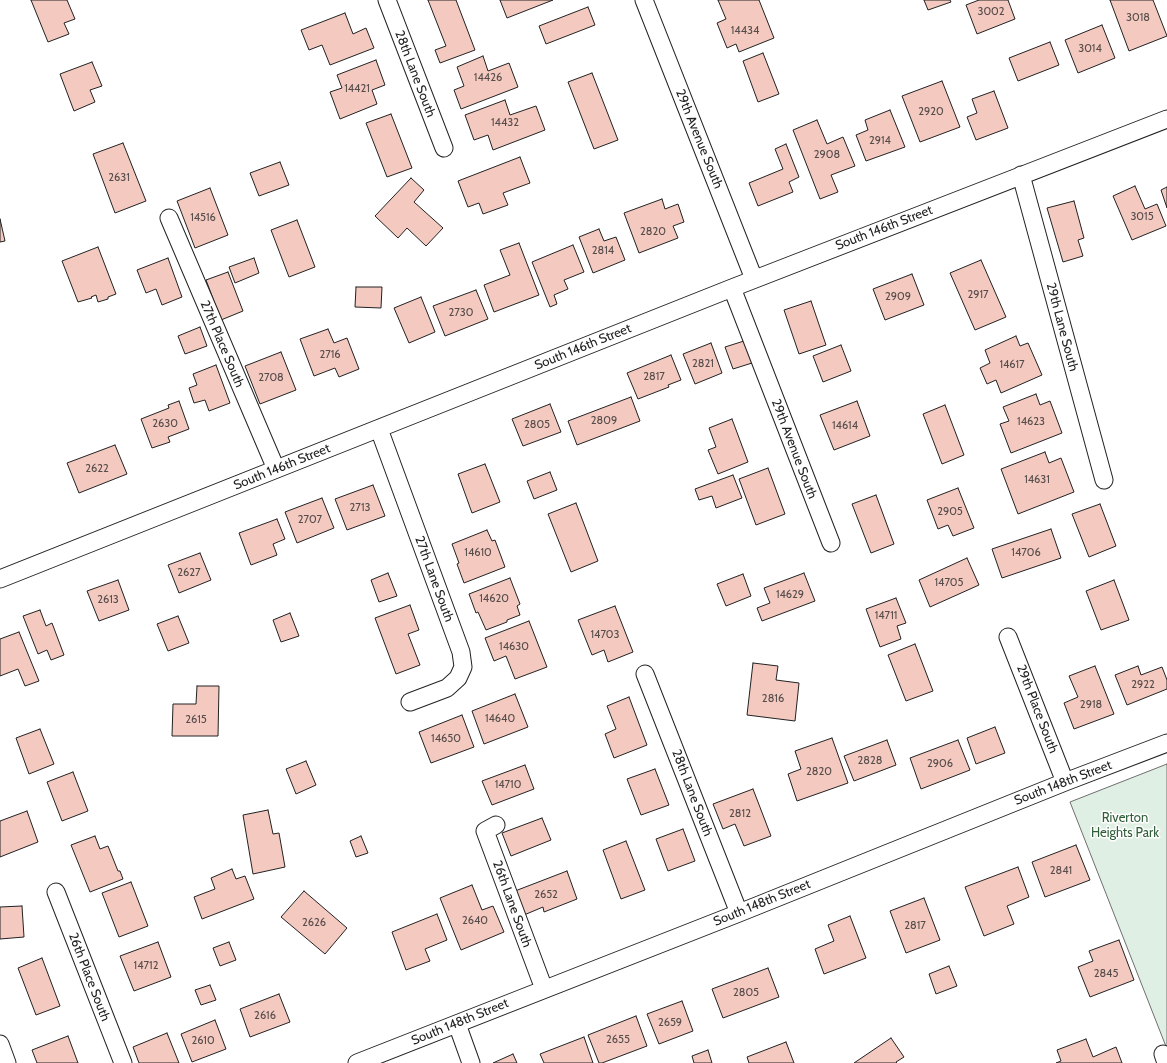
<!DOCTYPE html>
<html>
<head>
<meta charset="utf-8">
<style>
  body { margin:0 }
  canvas { display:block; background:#fff }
</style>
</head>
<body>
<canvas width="1167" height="1063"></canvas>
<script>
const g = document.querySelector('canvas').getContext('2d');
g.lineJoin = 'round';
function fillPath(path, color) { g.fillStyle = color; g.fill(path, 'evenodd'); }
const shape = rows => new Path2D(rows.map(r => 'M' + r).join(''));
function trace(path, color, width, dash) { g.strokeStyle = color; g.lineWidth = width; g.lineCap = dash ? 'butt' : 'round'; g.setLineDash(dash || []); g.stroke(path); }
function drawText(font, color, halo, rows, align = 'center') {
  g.font = font + ' Cabin,sans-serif'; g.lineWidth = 3; g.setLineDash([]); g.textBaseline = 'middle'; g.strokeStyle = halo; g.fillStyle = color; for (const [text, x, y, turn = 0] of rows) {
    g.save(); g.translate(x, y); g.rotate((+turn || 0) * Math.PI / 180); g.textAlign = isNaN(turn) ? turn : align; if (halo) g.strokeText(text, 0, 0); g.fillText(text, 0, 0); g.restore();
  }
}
const green = shape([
  [1167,764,1167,1049,1070,802,1167,764]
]);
const building = shape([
  [31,0,67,0,75,19,64,23,69,34,48,42,31,0],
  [428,0,456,0,475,50,440,63,435,50,446,46,428,0],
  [500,0,553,0,507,18,500,0],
  [718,0,759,0,774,38,739,52,736,44,727,48,717,23,726,19,718,0],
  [924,0,950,0,951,2,928,10,924,0],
  [979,0,1008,0,1015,19,977,34,966,5,979,0],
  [1110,0,1153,0,1167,36,1129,51,1110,0],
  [588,7,595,25,546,44,539,26,588,7],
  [345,13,353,34,366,28,374,48,330,65,322,45,309,50,301,30,345,13],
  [1102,25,1115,58,1078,73,1065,40,1102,25],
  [1050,42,1059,65,1018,81,1009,58,1050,42],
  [763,53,779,94,758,102,743,61,763,53],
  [483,56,488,71,509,63,518,87,461,109,454,90,464,86,457,67,483,56],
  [376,60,385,85,372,90,377,104,340,119,330,92,342,88,337,75,376,60],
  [92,62,102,86,90,90,95,102,74,111,60,74,92,62],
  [592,73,618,140,594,149,568,82,592,73],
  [942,81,960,127,920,142,902,96,942,81],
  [994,91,1008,128,976,140,967,117,977,113,972,99,994,91],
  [505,100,510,115,536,106,545,130,493,150,488,135,474,140,465,115,505,100],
  [890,110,905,147,866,161,856,135,868,130,865,120,890,110],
  [391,114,412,168,387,177,366,123,391,114],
  [817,120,827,144,843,137,855,166,831,175,838,192,820,199,793,130,817,120],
  [123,143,146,201,115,213,93,154,123,143],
  [786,144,799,177,789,182,793,192,758,206,749,183,783,169,775,149,786,144],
  [520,157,530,183,503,193,508,205,483,214,479,203,468,207,458,181,520,157],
  [280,162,289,185,259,196,250,173,280,162],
  [411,178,424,190,414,202,443,228,426,246,407,228,398,238,375,216,411,178],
  [1135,186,1145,209,1157,204,1166,226,1132,240,1113,196,1135,186],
  [1167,187,1167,208,1161,190,1167,187],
  [210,188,228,235,195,248,177,201,210,188],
  [662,199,665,209,678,204,684,222,673,226,678,238,639,253,624,213,662,199],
  [1074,201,1084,238,1078,240,1083,256,1063,262,1047,208,1074,201],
  [0,219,5,241,0,242,0,219],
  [297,220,315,267,289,277,271,230,297,220],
  [599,229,604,241,616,237,625,260,593,273,579,237,599,229],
  [519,243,539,295,494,312,484,285,510,275,500,250,519,243],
  [573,245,584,272,564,280,568,289,554,295,557,304,550,307,532,262,573,245],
  [98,247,116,294,108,297,108,299,98,302,96,295,91,297,92,298,78,302,62,261,98,247],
  [168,258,182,297,162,305,156,289,146,293,137,270,168,258],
  [254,258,259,273,235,283,229,267,254,258],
  [981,260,1006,317,975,330,950,273,981,260],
  [228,272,243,311,221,320,206,280,228,272],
  [912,274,924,305,885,320,873,289,912,274],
  [356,287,382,287,381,308,355,307,356,287],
  [476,290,488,319,445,336,433,306,476,290],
  [421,297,435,332,409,343,394,308,421,297],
  [811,301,826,345,799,354,784,310,811,301],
  [200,327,207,346,185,354,178,336,200,327],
  [328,329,334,343,347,338,359,369,339,377,335,368,314,376,300,339,328,329],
  [1016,336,1020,346,1028,343,1042,375,1001,393,996,380,987,384,980,368,990,363,985,350,1016,336],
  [744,341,752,363,733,369,725,347,744,341],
  [711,343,722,373,695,384,683,354,711,343],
  [841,345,851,371,823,382,813,356,841,345],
  [281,352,296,390,260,404,245,366,281,352],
  [671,355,681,380,668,385,669,387,638,399,627,373,671,355],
  [216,365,230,403,209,411,205,400,194,403,189,388,197,385,193,374,216,365],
  [1036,394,1040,405,1050,401,1062,433,1011,453,1000,424,1009,421,1003,407,1036,394],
  [631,397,640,421,577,445,568,421,631,397],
  [179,401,189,429,168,437,170,442,152,448,141,419,169,408,168,405,179,401],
  [857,401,870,436,834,450,820,415,857,401],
  [550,404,561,432,523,446,512,419,550,404],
  [945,405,964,455,942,464,923,414,945,405],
  [732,419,748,462,718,474,708,450,716,447,709,428,732,419],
  [115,445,127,474,79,493,67,463,115,445],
  [1045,452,1049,463,1061,458,1074,492,1018,514,1001,469,1045,452],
  [485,464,500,502,472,513,458,474,485,464],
  [768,468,785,514,756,525,739,479,768,468],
  [550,472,557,490,534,499,527,481,550,472],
  [733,475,742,498,716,508,712,496,699,500,695,489,733,475],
  [373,485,385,516,347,530,335,499,373,485],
  [958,488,974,528,953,536,948,525,938,529,927,500,958,488],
  [876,495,894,544,871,553,852,504,876,495],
  [322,498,334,528,297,543,285,512,322,498],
  [576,503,598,561,571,572,548,514,576,503],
  [1100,504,1116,546,1089,557,1072,514,1100,504],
  [277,519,285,539,273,544,277,555,251,565,239,533,277,519],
  [1051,529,1061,558,1002,578,992,549,1051,529],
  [487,530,492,541,495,540,505,567,464,583,457,564,459,563,452,544,487,530],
  [200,553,211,580,179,593,168,565,200,553],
  [967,558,979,585,930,607,919,580,967,558],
  [388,573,397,596,379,602,371,580,388,573],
  [804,573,815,601,762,621,757,608,770,603,764,588,804,573],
  [743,574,751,596,726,606,717,584,743,574],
  [510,578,520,604,517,606,520,615,507,620,507,622,486,630,478,612,476,613,469,594,510,578],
  [118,580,129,610,99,621,87,591,118,580],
  [1114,580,1129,620,1101,630,1086,591,1114,580],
  [896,598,906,623,897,626,901,639,880,647,866,609,896,598],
  [410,605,419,630,408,634,420,665,396,674,375,618,410,605],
  [615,606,633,652,608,662,604,650,592,655,578,620,615,606],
  [40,610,46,626,52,623,64,655,51,660,47,650,38,654,23,616,40,610],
  [290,613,299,636,281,642,273,620,290,613],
  [178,616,189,643,168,651,157,624,178,616],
  [529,621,547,667,515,679,506,656,494,661,485,638,529,621],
  [19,632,39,681,25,686,18,669,0,676,0,639,19,632],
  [915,644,933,691,906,701,888,655,915,644],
  [753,663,778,666,776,680,799,683,795,721,747,715,753,663],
  [1095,666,1114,714,1074,729,1064,703,1078,697,1069,676,1095,666],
  [1138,666,1141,675,1162,667,1167,680,1167,689,1127,705,1115,675,1138,666],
  [197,686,219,686,218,736,172,736,173,704,196,704,197,686],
  [515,694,528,727,484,744,472,711,515,694],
  [629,697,647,745,614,758,605,734,616,729,607,706,629,697],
  [462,715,474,747,431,763,419,732,462,715],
  [995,727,1005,753,976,764,967,738,995,727],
  [40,729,54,764,29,774,16,738,40,729],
  [832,738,848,783,797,801,788,774,801,769,795,751,832,738],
  [887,740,896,765,854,781,844,756,887,740],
  [958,740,970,770,921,789,910,758,958,740],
  [306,761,316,785,296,794,286,769,306,761],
  [525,765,534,789,492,805,482,781,525,765],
  [655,769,669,805,641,815,627,779,655,769],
  [73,772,88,811,62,821,47,782,73,772],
  [753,789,771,836,744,846,735,824,723,829,713,804,753,789],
  [268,810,273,834,279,833,285,867,253,874,243,815,268,810],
  [27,811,38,842,0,857,0,821,27,811],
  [542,818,551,840,511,856,502,833,542,818],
  [683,829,695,861,668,871,656,839,683,829],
  [95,836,100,849,108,846,118,871,120,871,123,879,90,892,71,845,95,836],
  [361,836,368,853,356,857,350,841,361,836],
  [626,841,645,890,621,899,603,850,626,841],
  [1076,845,1090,880,1045,897,1032,862,1076,845],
  [1018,867,1029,897,1007,906,1014,924,984,936,965,887,1018,867],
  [232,869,236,879,245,876,254,899,202,919,194,897,215,889,211,878,232,869],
  [567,871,577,899,544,912,543,907,524,915,515,891,567,871],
  [131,882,148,926,119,937,102,893,131,882],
  [472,885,482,910,493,906,504,932,461,950,440,898,472,885],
  [304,891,347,928,325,954,281,917,304,891],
  [924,898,940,940,906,953,890,911,924,898],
  [22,906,24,937,0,939,0,907,22,906],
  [437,914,447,940,425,949,430,961,406,970,392,932,437,914],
  [850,916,866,958,824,974,815,949,834,941,828,925,850,916],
  [1119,940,1134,980,1090,997,1078,967,1093,961,1089,951,1119,940],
  [158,942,171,977,134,991,120,956,158,942],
  [229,942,236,960,220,966,213,948,229,942],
  [42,958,60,1006,36,1015,18,968,42,958],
  [949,966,957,986,936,994,929,974,949,966],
  [768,968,779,997,723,1018,712,989,768,968],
  [210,985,216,1000,201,1005,195,990,210,985],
  [279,994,290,1022,250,1037,240,1009,279,994],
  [682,1001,693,1031,659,1044,647,1014,682,1001],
  [636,1016,647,1046,602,1063,599,1063,588,1035,636,1016],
  [215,1020,226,1049,192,1062,181,1034,215,1020],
  [167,1033,179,1063,139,1063,133,1047,167,1033],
  [68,1036,78,1063,37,1063,32,1050,68,1036],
  [584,1037,593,1063,544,1063,540,1054,584,1037],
  [891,1038,904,1057,896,1062,897,1063,854,1063,891,1038],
  [1086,1039,1093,1057,1116,1047,1122,1063,1056,1063,1061,1061,1057,1050,1086,1039],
  [786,1042,794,1063,749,1063,747,1057,786,1042],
  [708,1050,712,1063,694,1063,692,1056,708,1050],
  [513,1054,517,1063,493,1063,513,1054]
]);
const street = shape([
  [387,0,444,148],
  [644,0,754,279],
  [1021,175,1104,480],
  [169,218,276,469],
  [732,288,831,543],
  [379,429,461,652,463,667,458,678,447,688,410,702],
  [0,579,732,288,1167,119],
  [1008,637,1065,782],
  [645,674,739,913],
  [496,825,485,831,544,989],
  [56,892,123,1063],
  [457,1024,471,1063],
  [0,1044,7,1063],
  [1163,1054,1166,1063],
  [357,1063,739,913,1065,782,1167,743]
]);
const numberNames = [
  ["3002",991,12],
  ["3018",1138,18],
  ["14434",745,31],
  ["3014",1090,49],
  ["14426",488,78],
  ["14421",357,89],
  ["2920",931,112],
  ["14432",505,123],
  ["2914",880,141],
  ["2908",827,155],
  ["2631",119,178],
  ["3015",1142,217],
  ["14516",203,218],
  ["2820",653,232],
  ["2814",603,251],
  ["2917",978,295],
  ["2909",898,297],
  ["2730",461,313],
  ["2716",330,355],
  ["2821",703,364],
  ["14617",1012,365],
  ["2817",654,377],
  ["2708",271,378],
  ["2809",604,421],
  ["14623",1031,422],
  ["2630",165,424],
  ["2805",537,425],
  ["14614",845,426],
  ["2622",97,469],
  ["14631",1037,480],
  ["2713",360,508],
  ["2905",950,512],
  ["2707",310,520],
  ["14610",478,553],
  ["14706",1026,553],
  ["2627",189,573],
  ["14705",949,583],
  ["14629",790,595],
  ["14620",494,599],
  ["2613",108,600],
  ["14711",886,616],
  ["14703",605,635],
  ["14630",514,647],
  ["2922",1143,685],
  ["2816",773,699],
  ["2918",1091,705],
  ["14640",500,719],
  ["2615",196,720],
  ["14650",446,739],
  ["2828",870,761],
  ["2906",940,764],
  ["2820",819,772],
  ["14710",508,785],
  ["2812",740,814],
  ["2841",1061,871],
  ["2652",546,895],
  ["2640",475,921],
  ["2626",314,923],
  ["2817",915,926],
  ["14712",146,966],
  ["2845",1106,974],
  ["2805",746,993],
  ["2616",265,1016],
  ["2659",670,1023],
  ["2655",618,1040],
  ["2610",203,1041]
];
const streetNames = [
  ["28th Lane South",415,74,69],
  ["29th Avenue South",699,139,68],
  ["South 146th Street",884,228,-21],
  ["29th Lane South",1062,327,75],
  ["27th Place South",222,344,67],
  ["South 146th Street",583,347,-22],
  ["29th Avenue South",794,449,69],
  ["South 146th Street",282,467,-22],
  ["27th Lane South",434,579,70],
  ["29th Place South",1037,709,69],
  ["South 148th Street",1063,783,-21],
  ["28th Lane South",692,793,69],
  ["South 148th Street",762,903,-22],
  ["26th Lane South",512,904,70],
  ["26th Place South",89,977,69],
  ["South 148th Street",460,1022,-22]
];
const parkNames = [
  ["Riverton",1125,818],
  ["Heights Park",1125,833]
];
fillPath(green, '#e0efe3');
trace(green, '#6f6f6f', 1);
fillPath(building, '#f3c9c0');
trace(building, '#222', 1);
trace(street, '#222', 19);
trace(street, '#fff', 17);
drawText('11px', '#564c4a', null, numberNames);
drawText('13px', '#222', '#fff', streetNames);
drawText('13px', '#2f5e38', '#fff', parkNames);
</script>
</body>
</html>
